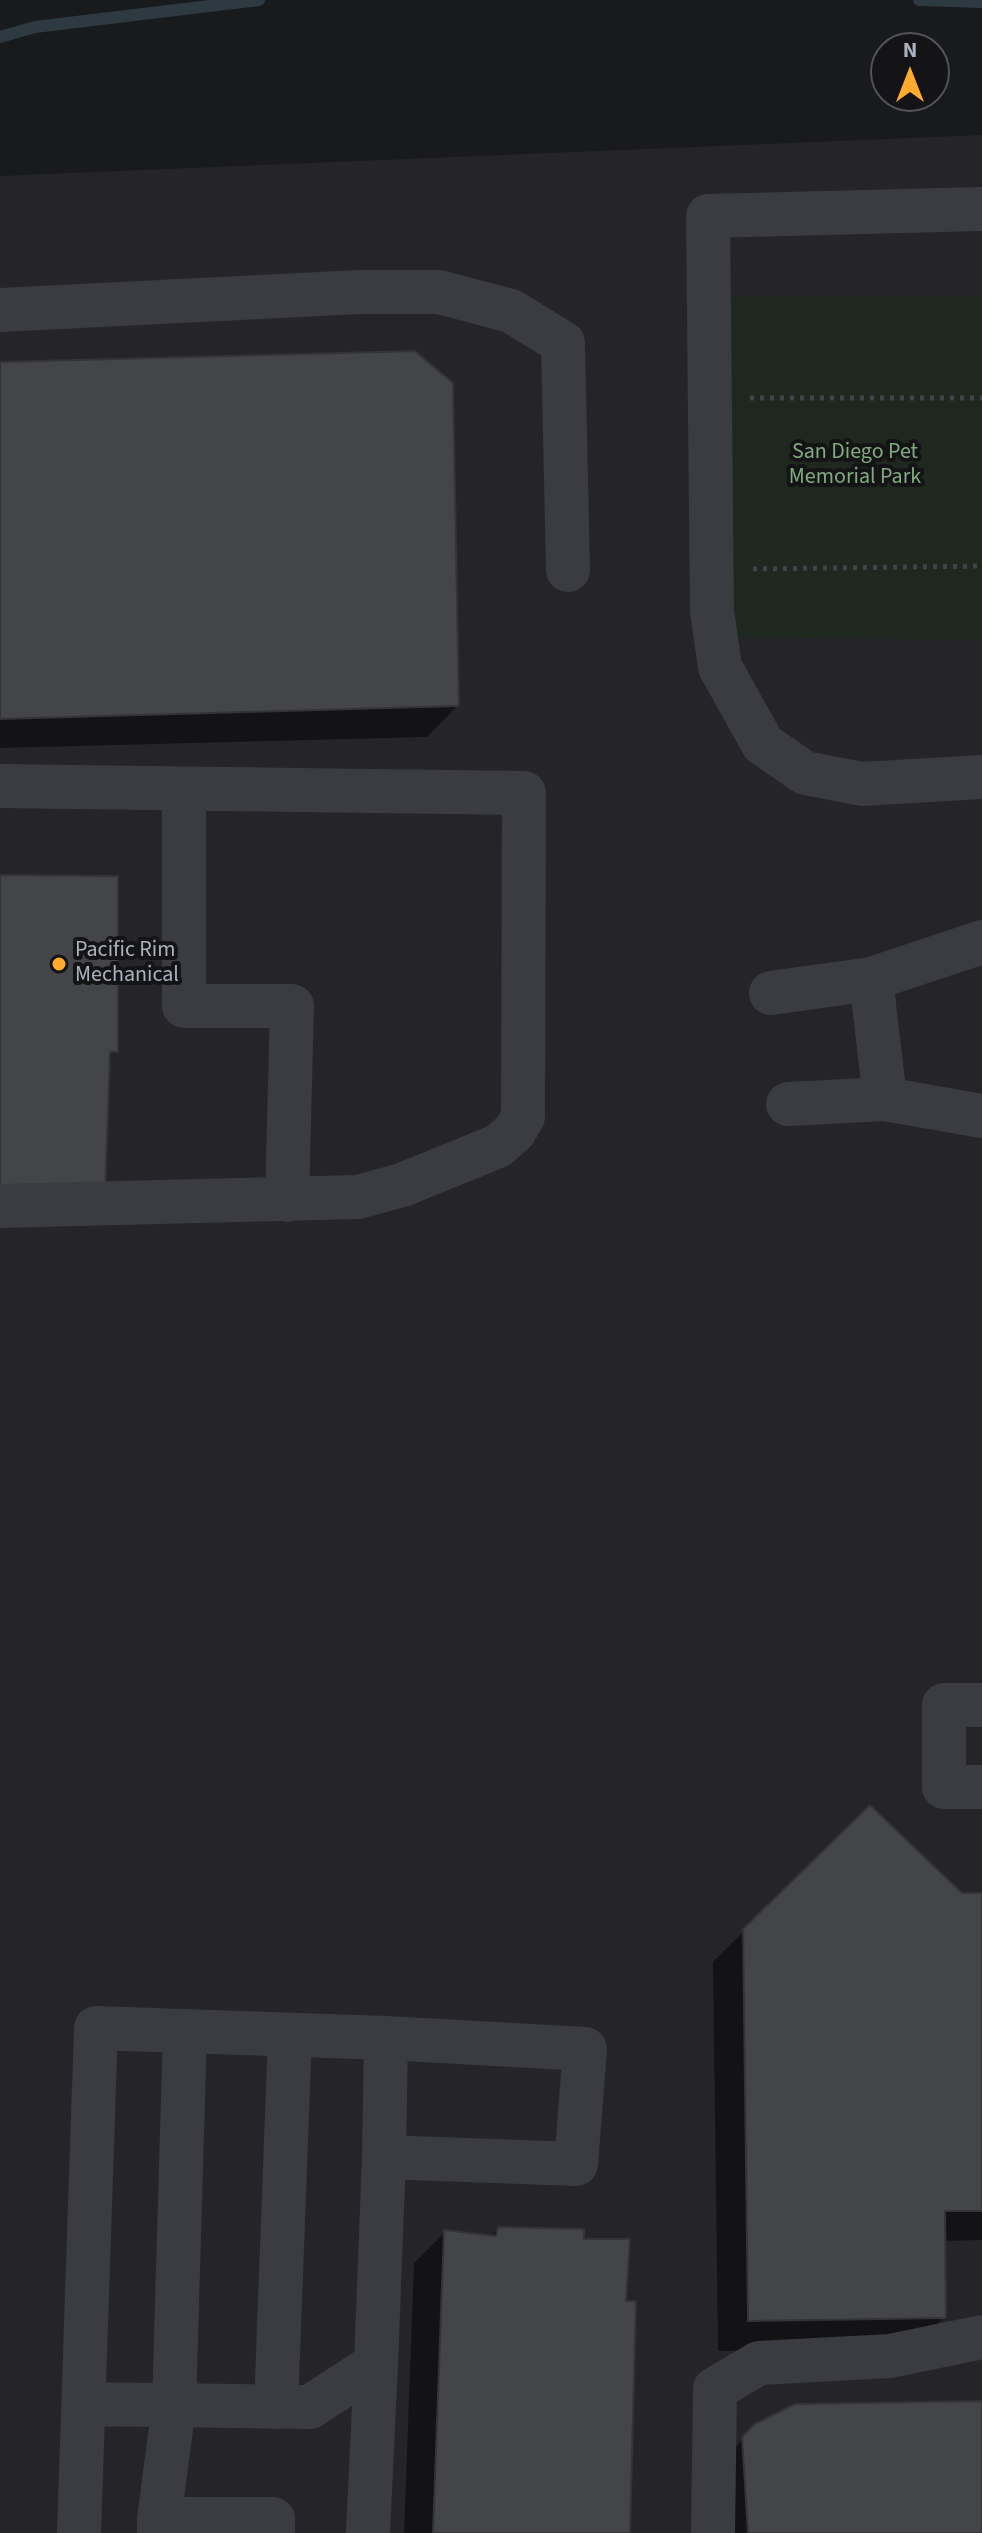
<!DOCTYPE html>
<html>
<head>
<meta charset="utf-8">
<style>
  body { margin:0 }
  #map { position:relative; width:982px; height:2533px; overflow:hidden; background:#191a1c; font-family:"Source Sans 3",sans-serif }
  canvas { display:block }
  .north { position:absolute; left:870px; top:32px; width:80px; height:80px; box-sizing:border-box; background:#141417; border:2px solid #505359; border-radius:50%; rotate:0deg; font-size:22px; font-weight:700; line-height:32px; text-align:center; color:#abb1bd }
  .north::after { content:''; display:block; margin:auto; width:28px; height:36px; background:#ffab2e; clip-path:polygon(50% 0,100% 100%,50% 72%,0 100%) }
</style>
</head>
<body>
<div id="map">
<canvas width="982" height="2533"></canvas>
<div class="north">N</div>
</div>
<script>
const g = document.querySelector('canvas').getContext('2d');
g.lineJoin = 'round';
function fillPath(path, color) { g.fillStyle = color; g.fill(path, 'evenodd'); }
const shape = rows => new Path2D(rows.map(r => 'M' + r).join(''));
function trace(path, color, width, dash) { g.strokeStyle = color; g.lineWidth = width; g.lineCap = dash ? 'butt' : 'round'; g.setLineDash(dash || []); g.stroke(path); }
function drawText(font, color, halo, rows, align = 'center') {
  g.font = font + ' "Source Sans 3",sans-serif'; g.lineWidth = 8; g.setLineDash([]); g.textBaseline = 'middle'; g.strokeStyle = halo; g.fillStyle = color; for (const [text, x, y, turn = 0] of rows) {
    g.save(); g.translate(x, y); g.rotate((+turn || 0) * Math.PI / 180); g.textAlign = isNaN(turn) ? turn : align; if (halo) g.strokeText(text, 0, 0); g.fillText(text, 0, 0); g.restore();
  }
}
const built = shape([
  [982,135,982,2533,0,2533,0,176]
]);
const green = shape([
  [725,295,982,295,982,640,728,637]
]);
const shadow = shape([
  [0,364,457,706,427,737,0,748],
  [961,1895,982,1895,982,2240,943,2241,944,2317,913,2348,718,2351,713,1962,745,1930],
  [498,2229,582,2241,624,2303,628,2533,404,2533,414,2263,445,2232,490,2237],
  [982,2403,982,2533,716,2533,712,2470,756,2426]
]);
const stream = shape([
  [919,0,982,2],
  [0,37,35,27,259,0]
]);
const building = shape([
  [415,351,453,383,459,706,0,719,0,362,415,351],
  [0,875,118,876,118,1052,110,1052,105,1197,0,1196,0,875],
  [870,1805,962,1893,982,1893,982,2211,945,2211,946,2318,748,2321,743,1929,870,1805],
  [498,2227,584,2229,584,2239,630,2239,626,2301,636,2301,630,2533,433,2533,444,2230,496,2236,498,2227],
  [982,2401,982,2533,748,2533,742,2437,755,2424,795,2404,982,2401]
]);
const path = shape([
  [750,398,982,398],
  [753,569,982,566]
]);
const minor = shape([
  [982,209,708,216,712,611,720,667,763,744,805,773,862,784,982,777],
  [0,310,360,292,439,292,511,311,563,343,568,570],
  [0,786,524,793,523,1117,514,1132,498,1146,402,1185,358,1197,0,1206],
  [184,789,184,1006,292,1006,287,1200],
  [771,993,871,979,982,942],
  [885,1099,982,1116],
  [788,1104,885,1099,871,979],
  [982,1705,944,1705,944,1787,982,1787],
  [384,2157,386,2038],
  [276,2407,290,2035],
  [159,2519,174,2406,185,2031],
  [79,2533,96,2028,386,2038,585,2049,576,2164,384,2157,376,2364,310,2407,85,2404],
  [159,2533,159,2519,273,2519,273,2533],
  [368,2533,376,2364],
  [713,2533,715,2389,759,2363,890,2356,982,2337]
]);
const markers = [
  [59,964,8,"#ffab2e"]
];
const parkNames = [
  ["San Diego Pet",855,453],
  ["Memorial Park",855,478]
];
const poiNames = [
  ["Pacific Rim",75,951],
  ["Mechanical",75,976]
];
fillPath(built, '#252529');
fillPath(green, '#1f281f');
fillPath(shadow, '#0007');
trace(stream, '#2e3a42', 12);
fillPath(building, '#434549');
trace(building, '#333338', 2);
trace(path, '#404349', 5, [4, 6]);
trace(minor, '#3a3c42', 44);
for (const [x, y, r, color] of markers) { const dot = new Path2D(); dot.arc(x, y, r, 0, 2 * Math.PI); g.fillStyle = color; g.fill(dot); trace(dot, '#141417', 3); }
drawText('22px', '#80a980', '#141417', parkNames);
drawText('22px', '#abb1bd', '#141417', poiNames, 'left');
</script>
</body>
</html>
